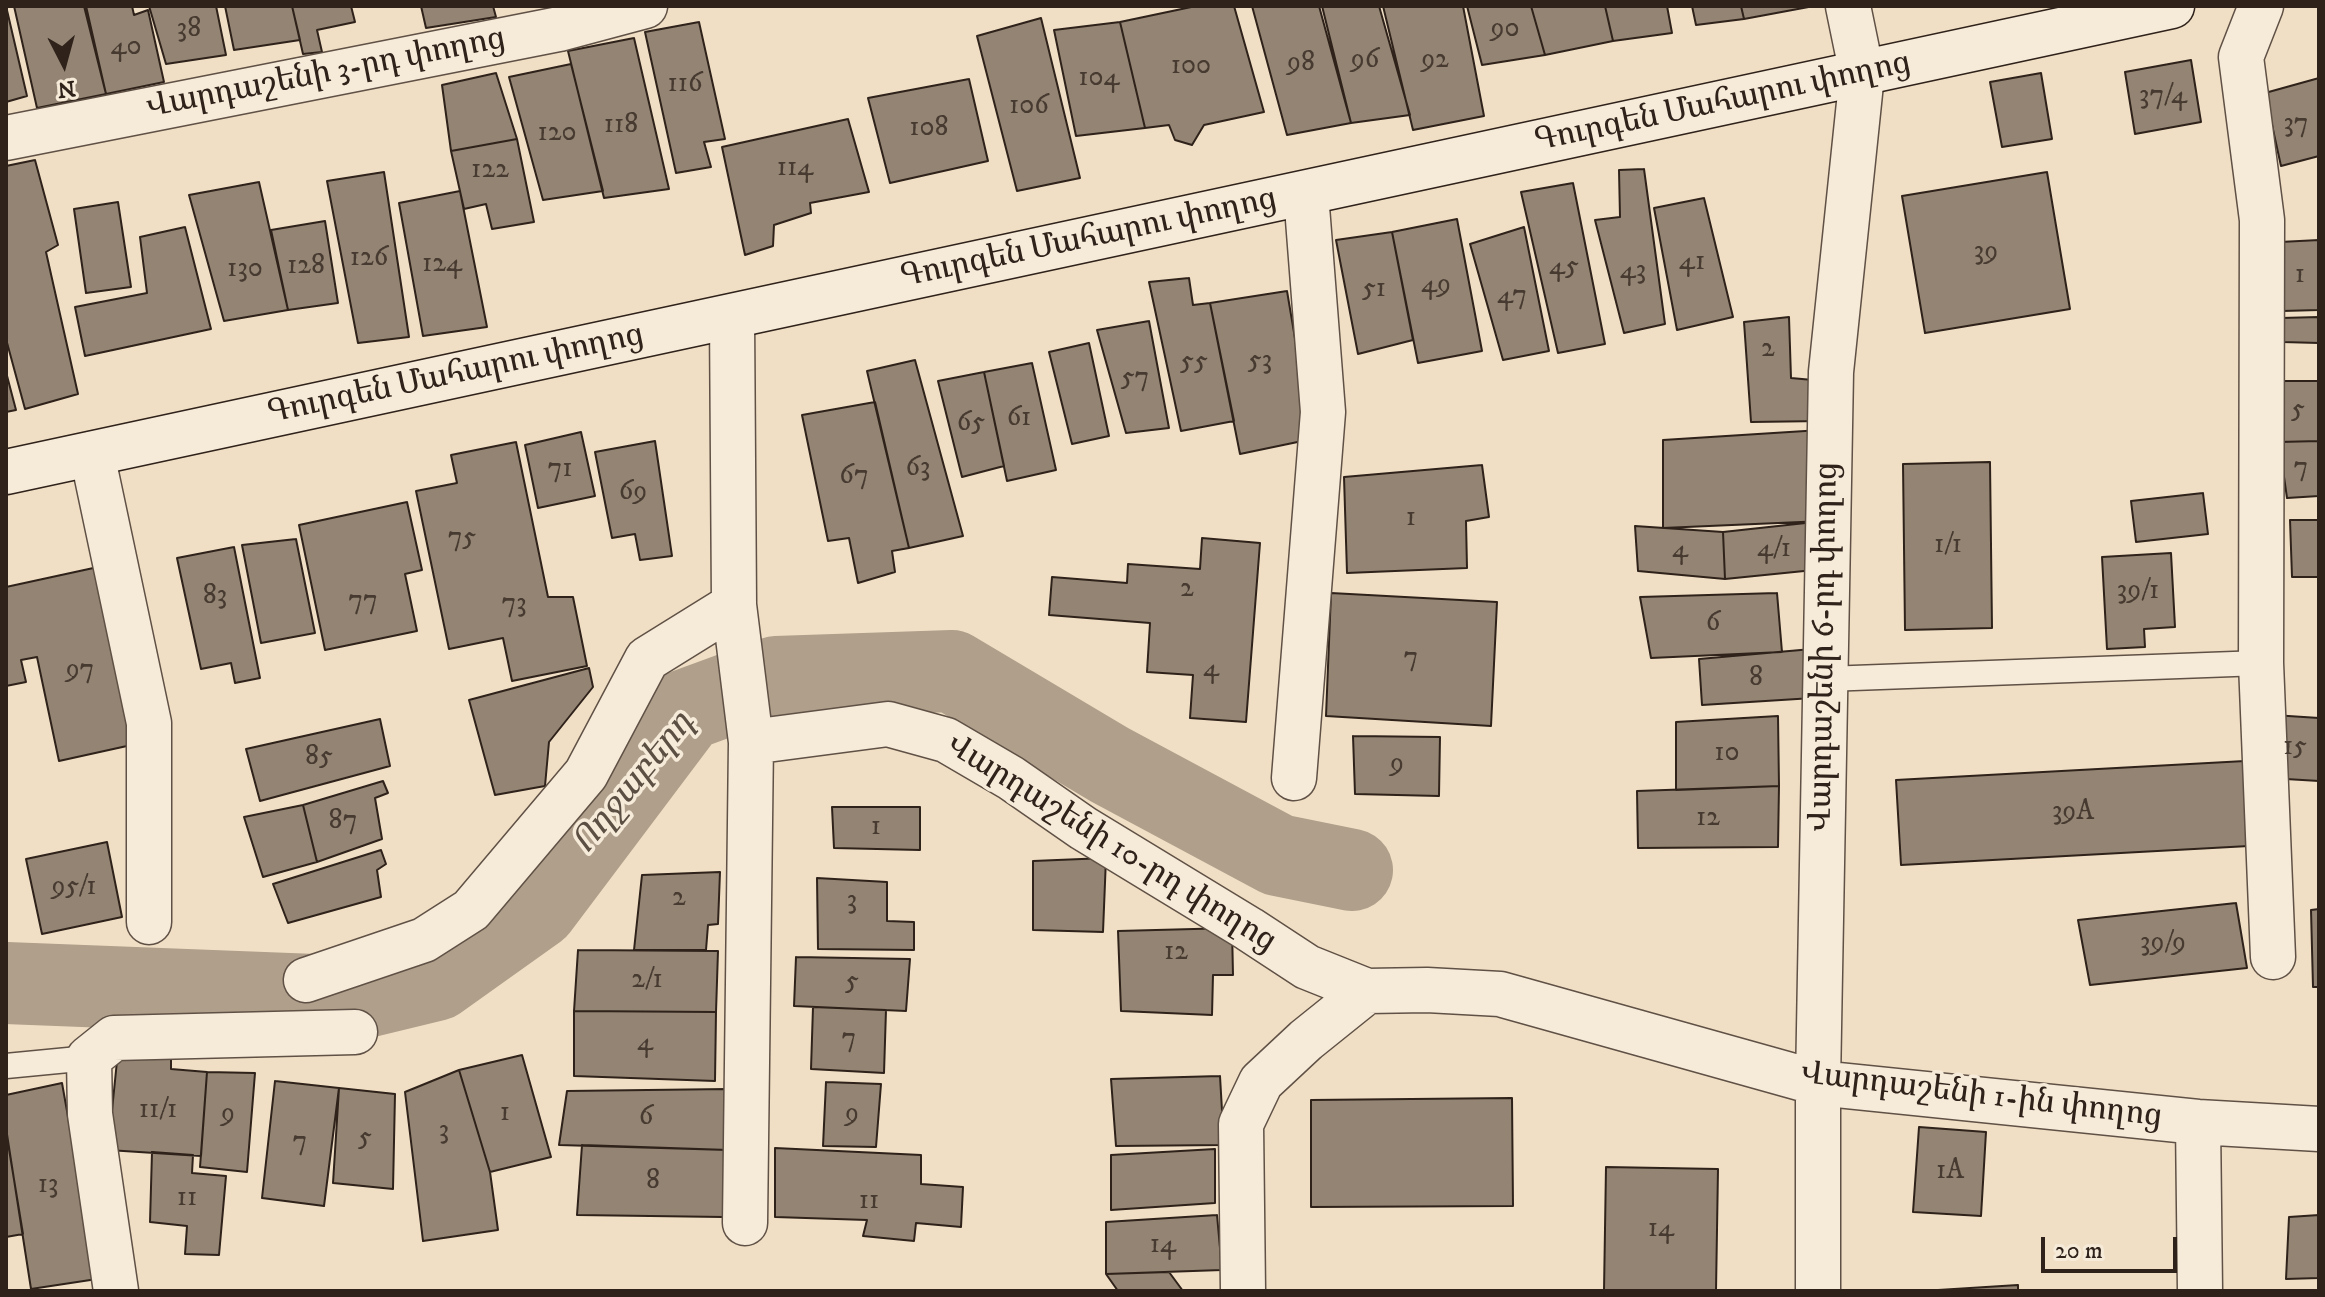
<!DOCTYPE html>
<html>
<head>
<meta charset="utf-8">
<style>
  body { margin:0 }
  #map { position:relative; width:2325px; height:1297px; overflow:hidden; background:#f1dfc5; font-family:"IM FELL DW Pica",serif }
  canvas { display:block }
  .frame { position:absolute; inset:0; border:8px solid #2e221a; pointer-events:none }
  .north { position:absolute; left:24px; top:24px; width:80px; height:80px; -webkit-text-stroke:6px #f6ead9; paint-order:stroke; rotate:174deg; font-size:22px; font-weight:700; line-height:32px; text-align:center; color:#2e221a }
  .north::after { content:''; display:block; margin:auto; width:28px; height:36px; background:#2e221a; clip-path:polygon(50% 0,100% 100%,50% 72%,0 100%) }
  .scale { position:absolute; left:2041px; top:1237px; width:136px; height:36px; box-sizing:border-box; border:4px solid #2e221a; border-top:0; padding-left:10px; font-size:24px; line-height:28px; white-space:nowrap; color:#2e221a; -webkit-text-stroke:6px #f6ead9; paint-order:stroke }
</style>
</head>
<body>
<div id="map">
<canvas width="2325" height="1297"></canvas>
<div class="frame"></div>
<div class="north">N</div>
<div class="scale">20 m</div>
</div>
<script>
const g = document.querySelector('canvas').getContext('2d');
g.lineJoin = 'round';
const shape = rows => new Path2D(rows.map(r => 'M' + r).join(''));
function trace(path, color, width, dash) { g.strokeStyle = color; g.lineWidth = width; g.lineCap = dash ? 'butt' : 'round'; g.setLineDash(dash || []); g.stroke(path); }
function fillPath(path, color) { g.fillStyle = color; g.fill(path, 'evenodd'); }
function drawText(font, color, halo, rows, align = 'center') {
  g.font = font + ' "IM FELL DW Pica","Noto Serif Armenian",serif'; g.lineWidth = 7; g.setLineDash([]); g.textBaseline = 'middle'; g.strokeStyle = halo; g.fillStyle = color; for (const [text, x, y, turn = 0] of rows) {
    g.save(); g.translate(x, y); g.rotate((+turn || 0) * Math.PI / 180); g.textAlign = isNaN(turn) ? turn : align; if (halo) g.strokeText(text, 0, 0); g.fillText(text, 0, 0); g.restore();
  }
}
const river = shape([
  [6,983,366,997,436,980,537,908,686,710,776,677,952,671,1110,765,1278,855,1352,870]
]);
const building = shape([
  [6,6,27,96,6,102,6,6],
  [14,6,84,6,106,94,37,108,14,6],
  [86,6,132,6,134,15,148,10,164,82,106,94,86,6],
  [149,6,216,6,226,55,166,64,149,6],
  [225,6,292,6,300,40,234,50,225,6],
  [292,6,351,6,355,22,317,30,322,52,303,54,292,6],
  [421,6,493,6,496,17,426,28,421,6],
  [1196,6,1234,6,1264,112,1204,125,1192,145,1175,140,1169,125,1145,128,1120,22,1196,6],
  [1252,6,1319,6,1351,123,1287,135,1252,6],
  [1322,6,1379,6,1410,115,1351,123,1322,6],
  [1383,6,1463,6,1484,116,1413,130,1383,6],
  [1467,6,1531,6,1545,55,1482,65,1467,6],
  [1531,6,1605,6,1613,41,1545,55,1531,6],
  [1605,6,1667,6,1672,33,1613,41,1605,6],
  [1692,6,1741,6,1744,19,1696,25,1692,6],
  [1741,6,1814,6,1744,19,1741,6],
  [1041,18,1080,178,1017,191,977,36,1041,18],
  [699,22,725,139,704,142,711,167,676,173,645,32,699,22],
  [1120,22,1145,128,1076,136,1054,30,1120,22],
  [634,38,669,189,604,198,568,51,634,38],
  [2191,60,2201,122,2135,134,2125,72,2191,60],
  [571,64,603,191,543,200,509,77,571,64],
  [496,73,517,139,451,151,442,85,496,73],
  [2041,73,2052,139,2002,147,1990,82,2041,73],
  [2319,78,2319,156,2281,166,2265,93,2319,78],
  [969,79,988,161,890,183,868,98,969,79],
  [848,119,869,192,810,203,811,213,774,225,773,246,745,255,722,147,848,119],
  [517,139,534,222,492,229,486,204,464,209,451,151,517,139],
  [35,160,58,245,46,252,78,394,25,409,6,339,6,166,35,160],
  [1644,169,1665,324,1624,333,1595,220,1620,217,1619,170,1644,169],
  [384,172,409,337,358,343,327,181,384,172],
  [2047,172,2070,309,1925,333,1902,196,2047,172],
  [259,182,288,310,224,321,189,195,259,182],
  [1573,183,1605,344,1558,353,1521,192,1573,183],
  [460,191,487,327,423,336,399,203,460,191],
  [1704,198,1733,317,1677,330,1654,208,1704,198],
  [118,202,131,287,86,293,74,209,118,202],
  [1457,219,1482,351,1418,363,1392,232,1457,219],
  [325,221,338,303,288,310,271,230,325,221],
  [185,227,211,329,85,356,75,307,147,293,140,237,185,227],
  [1524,227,1549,351,1503,360,1470,244,1524,227],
  [1392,232,1413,340,1358,354,1336,240,1392,232],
  [2319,240,2319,310,2282,311,2280,242,2319,240],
  [1189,278,1193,305,1210,303,1234,421,1181,431,1149,282,1189,278],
  [1287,291,1312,439,1240,454,1210,303,1287,291],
  [1789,317,1791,378,1824,381,1823,421,1751,422,1744,322,1789,317],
  [2319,317,2319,343,2282,342,2281,318,2319,317],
  [1149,321,1169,428,1126,433,1097,330,1149,321],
  [1089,343,1109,436,1072,444,1049,352,1089,343],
  [915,360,963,536,909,548,867,371,915,360],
  [1032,363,1056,470,1007,481,984,372,1032,363],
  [6,372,16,410,6,412,6,372],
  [984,372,1004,466,962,477,938,381,984,372],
  [2275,381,2319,381,2319,441,2279,442,2275,381],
  [875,402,909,548,892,551,895,572,858,583,849,538,828,541,802,415,875,402],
  [1821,430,1824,521,1663,528,1663,440,1821,430],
  [581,432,595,496,538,508,525,445,581,432],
  [655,441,672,556,640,560,635,534,612,538,595,452,655,441],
  [2319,441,2319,496,2287,498,2279,442,2319,441],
  [516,442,548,597,573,597,587,666,512,681,503,638,449,649,416,491,457,483,451,455,516,442],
  [1990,462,1992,628,1905,630,1903,464,1990,462],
  [1482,465,1489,517,1466,521,1467,568,1347,573,1344,477,1482,465],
  [2203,493,2208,534,2136,542,2131,501,2203,493],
  [407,502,422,570,405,574,417,631,325,650,299,525,407,502],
  [2290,520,2319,520,2319,577,2292,577,2290,520],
  [1824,521,1824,569,1725,579,1723,532,1824,521],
  [1635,526,1723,532,1725,579,1638,571,1635,526],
  [1202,538,1260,543,1246,722,1190,718,1193,675,1147,672,1150,623,1049,615,1052,577,1127,583,1128,564,1200,569,1202,538],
  [296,539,315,633,261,643,242,545,296,539],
  [234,547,260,678,235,683,231,663,201,669,177,558,234,547],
  [2171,553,2175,627,2144,629,2145,647,2107,649,2102,557,2171,553],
  [98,567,136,744,59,761,37,657,21,660,26,682,6,686,6,587,98,567],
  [1331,593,1497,602,1491,726,1326,716,1331,593],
  [1777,593,1782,652,1651,658,1640,597,1777,593],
  [1812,649,1813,698,1702,705,1699,659,1812,649],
  [589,668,593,687,549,742,545,786,495,795,469,700,589,668],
  [2273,715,2319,718,2319,781,2269,778,2273,715],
  [1778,716,1779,786,1676,790,1676,722,1778,716],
  [380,719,390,766,260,801,246,749,380,719],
  [1353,736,1440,737,1439,796,1355,794,1353,736],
  [2245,761,2249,846,1901,865,1896,780,2245,761],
  [383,781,388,793,375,798,382,839,317,862,303,805,383,781],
  [1779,786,1778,847,1638,848,1637,791,1779,786],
  [303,805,317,862,263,877,244,817,303,805],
  [832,807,920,807,920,850,834,848,832,807],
  [107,842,122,917,42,934,26,859,107,842],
  [381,850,386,864,377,870,381,897,288,923,273,884,381,850],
  [1106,858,1103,932,1033,930,1033,861,1106,858],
  [720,872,718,924,708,925,706,950,634,950,642,875,720,872],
  [817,878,887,882,887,921,914,922,914,950,818,949,817,878],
  [2236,903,2247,968,2090,985,2078,920,2236,903],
  [2319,909,2319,987,2313,987,2311,910,2319,909],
  [1232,928,1233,975,1213,975,1212,1015,1121,1011,1118,931,1232,928],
  [578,950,718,951,716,1012,574,1011,578,950],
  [796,957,910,959,906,1011,794,1006,796,957],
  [813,1007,886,1010,884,1073,811,1069,813,1007],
  [574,1011,716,1012,715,1081,574,1076,574,1011],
  [118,1051,171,1056,171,1069,207,1072,201,1156,108,1150,118,1051],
  [522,1055,551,1157,490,1172,459,1070,522,1055],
  [459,1070,490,1172,498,1230,423,1241,405,1092,459,1070],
  [207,1072,255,1073,247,1172,200,1167,207,1072],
  [1220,1076,1224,1145,1116,1146,1111,1079,1220,1076],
  [275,1081,339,1088,324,1206,262,1198,275,1081],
  [826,1082,881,1084,876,1147,823,1146,826,1082],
  [62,1083,97,1279,31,1289,6,1128,6,1095,62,1083],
  [339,1088,395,1094,393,1189,333,1183,339,1088],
  [728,1089,728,1150,559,1145,567,1091,728,1089],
  [1512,1098,1513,1206,1311,1207,1311,1100,1512,1098],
  [1919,1127,1986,1132,1981,1216,1913,1212,1919,1127],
  [7,1137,23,1234,6,1237,6,1138,7,1137],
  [582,1145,728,1150,723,1217,577,1215,582,1145],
  [775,1148,921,1155,921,1184,963,1187,961,1227,916,1223,914,1241,863,1236,867,1220,775,1217,775,1148],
  [1215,1149,1215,1203,1111,1210,1111,1155,1215,1149],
  [152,1152,193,1155,192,1173,226,1176,219,1255,185,1254,187,1226,150,1222,152,1152],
  [1606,1167,1718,1169,1716,1291,1604,1291,1606,1167],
  [1217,1215,1222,1270,1106,1274,1106,1222,1217,1215],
  [2319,1215,2319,1278,2286,1279,2289,1217,2319,1215],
  [1169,1272,1183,1291,1118,1291,1106,1274,1169,1272],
  [2018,1285,2018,1291,1922,1291,2018,1285]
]);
const lane = shape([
  [1826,679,2261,663],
  [6,1066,89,1058]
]);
const street = shape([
  [2261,6,2241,57,2262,220,2261,663,2273,957],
  [6,138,559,29,645,6],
  [732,317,734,605,751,742,745,1223],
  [92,454,149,723,149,922],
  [751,742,888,724,946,740,1011,778,1083,828,1249,929,1307,967,1367,991,1427,990,1500,994,1818,1083,2198,1122,2319,1129],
  [1294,778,1323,412,1306,194],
  [306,980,424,940,471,910,586,774,647,659,734,605],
  [2198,1122,2200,1291],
  [116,1291,90,1114,89,1058,114,1038,355,1032],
  [1243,1291,1241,1124,1261,1082,1306,1040,1367,991],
  [1818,1291,1818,1083,1831,372,1862,74,1848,6]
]);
const secondary = shape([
  [6,472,2172,6]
]);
const numberNames = [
  ["38",189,30],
  ["90",1505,30],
  ["40",126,48],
  ["96",1365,61],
  ["92",1435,61],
  ["98",1301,64],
  ["100",1191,67],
  ["104",1099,79],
  ["116",685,85],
  ["37/4",2163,97],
  ["106",1029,107],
  ["37",2296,125],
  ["118",621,126],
  ["108",929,129],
  ["120",557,134],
  ["114",795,169],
  ["122",490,171],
  ["39",1986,253],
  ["126",369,259],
  ["41",1692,263],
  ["124",442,265],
  ["128",306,267],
  ["45",1564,268],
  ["130",245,270],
  ["43",1633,272],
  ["1",2300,276],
  ["49",1436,286],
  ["51",1374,290],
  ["47",1512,297],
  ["2",1768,350],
  ["53",1260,362],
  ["55",1194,363],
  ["57",1135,379],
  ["5",2298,411],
  ["61",1019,419],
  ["65",971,424],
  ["63",918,469],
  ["7",2301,469],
  ["71",560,470],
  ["67",854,477],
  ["69",633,493],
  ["1",1411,519],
  ["75",462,539],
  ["1/1",1948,546],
  ["4/1",1774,550],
  ["4",1680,551],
  ["2",1187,590],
  ["39/1",2138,592],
  ["83",215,597],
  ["77",363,602],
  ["73",514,605],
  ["6",1713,624],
  ["7",1411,659],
  ["4",1211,670],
  ["97",80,671],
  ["8",1756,679],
  ["15",2295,748],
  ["10",1727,754],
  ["85",319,758],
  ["9",1397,765],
  ["39A",2073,813],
  ["12",1708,819],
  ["87",343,822],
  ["1",876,828],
  ["95/1",74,888],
  ["2",679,899],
  ["3",852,902],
  ["39/9",2163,944],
  ["12",1176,953],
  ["2/1",647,981],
  ["5",852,983],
  ["7",849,1040],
  ["4",645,1044],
  ["11/1",158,1111],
  ["1",505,1114],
  ["9",228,1115],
  ["9",852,1115],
  ["6",646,1118],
  ["3",444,1132],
  ["5",365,1139],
  ["7",300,1143],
  ["1A",1950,1172],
  ["8",653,1182],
  ["13",48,1186],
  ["11",187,1199],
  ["11",869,1202],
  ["14",1661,1230],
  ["14",1163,1246]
];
const streetNames = [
  ["Վարդաշենի 3-րդ փողոց",326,75,-11],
  ["Գուրգեն Մահարու փողոց",1723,104,-12],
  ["Գուրգեն Մահարու փողոց",1089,240,-12],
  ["Գուրգեն Մահարու փողոց",456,376,-12],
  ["Վարդաշենի 6-րդ փողոց",1826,647,-89],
  ["Վարդաշենի 10-րդ փողոց",1110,845,32],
  ["Վարդաշենի 1-ին փողոց",1981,1097,7]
];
const waterNames = [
  ["Ողջաբերդ",635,784,-51]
];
trace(river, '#af9f8b', 82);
fillPath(building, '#938473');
trace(building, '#2e221a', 2);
trace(lane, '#5f5145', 27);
trace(street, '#5f5145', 47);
trace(secondary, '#2e221a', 47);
trace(lane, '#f6ead9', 24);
trace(street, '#f6ead9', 44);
trace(secondary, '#f6ead9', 44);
drawText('28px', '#473a30', null, numberNames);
drawText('32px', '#2e221a', '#f6ead9', streetNames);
drawText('italic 34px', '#5b4e42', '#f6ead9', waterNames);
</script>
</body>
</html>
